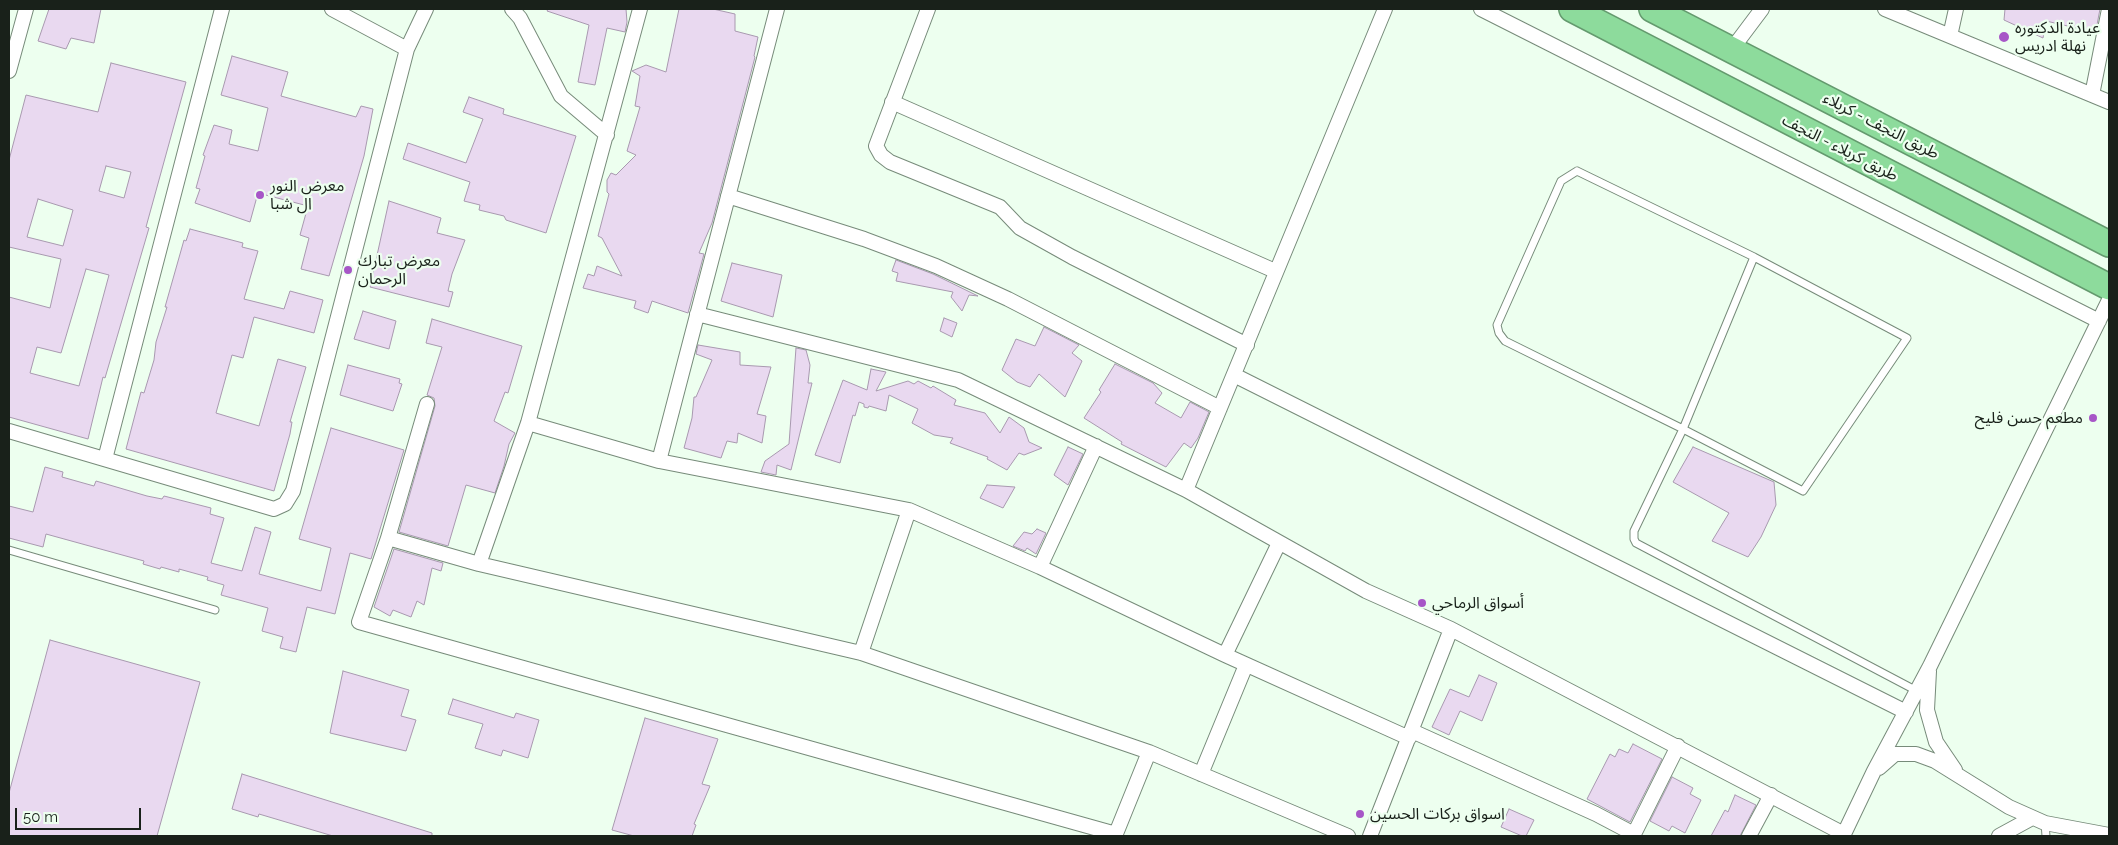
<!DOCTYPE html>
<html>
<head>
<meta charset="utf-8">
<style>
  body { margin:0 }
  #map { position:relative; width:2118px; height:845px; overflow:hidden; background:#edffef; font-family:Raleway,sans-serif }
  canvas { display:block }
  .frame { position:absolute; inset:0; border:10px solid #19211a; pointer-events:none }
  .scale { position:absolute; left:15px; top:808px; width:126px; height:22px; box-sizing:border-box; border:2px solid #19211a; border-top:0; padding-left:6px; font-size:15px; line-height:18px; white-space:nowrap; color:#19211a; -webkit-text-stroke:4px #edffef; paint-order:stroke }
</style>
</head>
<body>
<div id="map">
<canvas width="2118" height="845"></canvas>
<div class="frame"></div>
<div class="scale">50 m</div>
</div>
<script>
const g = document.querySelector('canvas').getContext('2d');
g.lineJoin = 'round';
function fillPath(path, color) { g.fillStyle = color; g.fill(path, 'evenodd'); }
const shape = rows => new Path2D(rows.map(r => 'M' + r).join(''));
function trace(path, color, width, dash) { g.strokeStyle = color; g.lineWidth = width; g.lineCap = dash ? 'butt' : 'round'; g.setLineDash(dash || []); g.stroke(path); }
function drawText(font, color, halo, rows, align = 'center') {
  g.font = font + ' Raleway,"Noto Sans Arabic",sans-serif'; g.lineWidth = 4.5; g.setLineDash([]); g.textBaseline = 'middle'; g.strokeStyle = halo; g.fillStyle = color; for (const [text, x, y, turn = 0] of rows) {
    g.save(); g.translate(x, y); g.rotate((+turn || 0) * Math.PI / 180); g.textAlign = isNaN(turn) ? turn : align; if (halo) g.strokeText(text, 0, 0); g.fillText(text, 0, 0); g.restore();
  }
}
const building = shape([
  [49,9,101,9,94,43,71,38,66,49,38,41,49,9],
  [548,9,626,9,627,22,625,32,607,28,595,85,578,82,589,25,547,11,548,9],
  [679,9,713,9,735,14,735,31,758,37,754,56,755,57,712,223,699,253,704,254,688,313,652,301,648,313,634,308,636,301,583,288,588,274,594,276,597,266,622,276,602,238,598,236,609,194,607,192,607,180,611,173,616,175,636,155,627,151,640,107,635,106,640,76,632,71,646,65,666,72,679,9],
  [2005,9,2100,9,2096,30,2089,31,2046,21,2043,38,2004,20,2005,9],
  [232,56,288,72,281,96,356,117,361,106,373,109,364,156,329,276,301,269,309,238,300,235,308,206,258,193,250,222,195,203,200,189,196,188,205,156,203,155,214,125,232,130,229,144,258,151,268,108,221,95,232,56],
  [111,63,186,82,146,227,149,228,105,378,103,377,88,439,9,417,9,297,50,308,61,259,9,247,9,160,26,95,98,112,111,63],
  [106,166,131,172,124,198,99,191,106,166],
  [38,199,73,210,63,246,27,237,38,199],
  [86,269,109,275,79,386,30,373,37,347,61,353,86,269],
  [469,97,504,109,503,114,576,136,546,233,506,220,504,216,479,210,480,205,464,201,470,182,403,159,408,143,466,163,483,119,463,112,469,97],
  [389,201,441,218,437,233,465,240,452,274,448,291,453,292,449,307,370,287,389,201],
  [190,229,243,243,242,247,258,251,244,299,284,309,290,291,323,300,314,333,254,317,243,358,232,355,216,413,259,426,278,359,306,367,290,422,292,422,290,434,274,491,126,449,141,392,144,393,154,360,156,342,167,307,165,307,184,240,186,241,190,229],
  [896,260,933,274,978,296,969,295,962,311,951,297,953,292,896,281,898,273,892,271,896,260],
  [732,263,782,275,773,317,721,301,732,263],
  [363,311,396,321,389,349,354,339,363,311],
  [944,318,957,323,952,337,940,331,944,318],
  [432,319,522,346,508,393,505,392,494,421,515,433,509,444,504,466,495,493,466,485,448,546,399,532,435,406,434,398,427,395,442,347,426,343,432,319],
  [1044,327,1079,345,1072,353,1082,361,1065,397,1039,374,1030,387,1017,382,1002,370,1016,339,1035,346,1044,327],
  [698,345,740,352,740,365,771,367,757,414,766,416,762,443,738,433,737,443,727,441,721,458,684,448,692,418,694,397,696,397,712,360,696,354,698,345],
  [796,348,806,350,810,365,808,383,812,383,791,470,777,465,776,475,761,472,765,461,789,444,796,348],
  [1115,364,1153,383,1162,393,1155,403,1181,418,1190,402,1209,412,1198,438,1191,448,1184,443,1166,467,1121,444,1122,442,1084,418,1101,392,1099,390,1115,364],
  [348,365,400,379,399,383,402,384,393,411,340,395,348,365],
  [871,369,886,372,876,391,908,381,914,384,918,381,931,388,933,386,956,400,954,405,985,413,1000,433,1009,417,1024,428,1029,442,1042,448,1024,455,1019,453,1007,470,987,459,988,457,950,443,953,438,934,435,912,423,918,409,889,395,886,411,869,406,868,408,864,407,864,404,859,402,855,416,853,415,840,463,815,455,843,380,867,390,871,369],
  [331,428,404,450,371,559,350,553,335,614,307,607,296,652,280,648,283,637,262,631,268,608,221,595,224,585,207,580,208,577,179,569,179,572,161,567,160,569,143,564,144,561,46,534,43,547,9,538,9,506,33,512,45,467,63,472,62,477,94,486,96,481,147,496,162,499,164,496,211,508,210,514,224,518,211,563,242,571,255,527,271,532,259,574,321,591,331,548,299,539,331,428],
  [1068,447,1083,454,1068,485,1054,475,1068,447],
  [1693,447,1774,482,1776,505,1761,537,1748,557,1712,541,1729,513,1673,482,1693,447],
  [987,485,1015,487,1003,508,980,498,987,485],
  [1037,529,1046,533,1036,554,1027,548,1025,551,1013,546,1024,532,1032,534,1037,529],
  [394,549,443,563,441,571,432,568,424,605,417,601,411,617,393,610,390,616,374,607,394,549],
  [50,640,200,682,157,836,9,836,9,793,50,640],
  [343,671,409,690,401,716,416,720,406,751,330,733,343,671],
  [1479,675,1497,683,1482,721,1460,711,1449,735,1432,727,1450,689,1469,697,1479,675],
  [453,699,514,718,516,713,539,720,528,758,503,750,501,756,475,748,483,724,448,714,453,699],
  [645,718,718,739,702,784,710,786,694,824,696,825,692,836,634,836,612,830,645,718],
  [1633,744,1662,759,1630,822,1587,799,1610,754,1615,757,1619,749,1628,753,1633,744],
  [242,774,432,833,432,836,333,836,259,814,258,817,232,809,242,774],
  [1672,777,1693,788,1690,794,1701,800,1685,833,1672,826,1669,831,1650,821,1672,777],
  [1735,795,1756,805,1740,836,1711,836,1725,810,1728,812,1735,795],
  [1509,809,1534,820,1526,836,1522,836,1501,827,1509,809]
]);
const lane = shape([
  [1577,171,1754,257,1907,338,1803,491,1683,429,1505,341,1499,333,1497,325,1561,181,1577,171],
  [1754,257,1683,429,1634,531,1634,539,1636,543,1917,691],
  [9,550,215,610],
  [2045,823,2046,836]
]);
const street = shape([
  [332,9,407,49],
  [512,9,520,18,561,96,607,135],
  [928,9,876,146,881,155,890,162,1000,207,1020,228,1072,257,1247,345],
  [1481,9,2099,321],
  [1885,9,2109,102],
  [1950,36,1956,9],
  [1732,49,1762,9],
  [9,71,26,9],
  [2092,95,2109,9],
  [892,102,1275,271],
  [728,196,864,239,936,266,1008,299,1220,408],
  [697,314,958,380,1186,490,1366,591,1451,629,1844,834],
  [1234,375,1906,712],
  [427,404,388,538,359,622,1116,834],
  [528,423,659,461,909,510,1040,567,1225,655,1409,738],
  [9,431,274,509,285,504,293,491,407,49,426,9],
  [105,459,222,9],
  [659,461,777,9],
  [1186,490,1385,9],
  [388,538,479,564,861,653,1149,752,1348,836],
  [479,564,528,423,640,9],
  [1040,567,1096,446],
  [861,653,909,510],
  [1225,655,1279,543],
  [1929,671,1927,710,1936,742,1955,770],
  [1412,731,1596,814,1634,834],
  [1879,768,1895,754,1916,754,1935,761,2009,807,2045,823,2109,835],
  [1201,774,1246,665],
  [1115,836,1149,752],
  [1370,836,1451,629],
  [1633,836,1678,746],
  [1749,836,1771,795],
  [1843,836,1874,771,1930,666,2109,300],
  [1999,836,2032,818]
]);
const highway = shape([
  [1572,9,2109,287],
  [1652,9,2109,244]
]);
const markers = [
  [2004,37,6,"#a756c7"],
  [260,195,5,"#a756c7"],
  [348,270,5,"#a756c7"],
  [2093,418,5,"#a756c7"],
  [1422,603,5,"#a756c7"],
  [1360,814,5,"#a756c7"]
];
const poiNames = [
  ["عيادة الدكتوره",2015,28],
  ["نهلة ادريس",2015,46],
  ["معرض النور",270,186],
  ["ال شبا",270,204],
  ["معرض تبارك",358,261],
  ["الرحمان",358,279],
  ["مطعم حسن فليح",2083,418,"right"],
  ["أسواق الرماحي",1432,603],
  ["اسواق بركات الحسين",1370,814]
];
const streetNames = [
  ["طريق النجف - کربلاء",1881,126,27],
  ["طريق کربلاء - النجف",1840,148,27]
];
fillPath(building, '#e9d9f0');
trace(building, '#a899af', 1);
trace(lane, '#778b7a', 9);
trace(street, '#778b7a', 16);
trace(highway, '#649a6e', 28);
trace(lane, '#fff', 7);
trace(street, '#fff', 14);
trace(highway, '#8ddb9c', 25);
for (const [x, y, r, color] of markers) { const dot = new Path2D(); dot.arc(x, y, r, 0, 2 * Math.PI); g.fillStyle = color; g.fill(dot); trace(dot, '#edffef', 2); }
drawText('16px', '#19211a', '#edffef', poiNames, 'left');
drawText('16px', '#19211a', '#edffef', streetNames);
</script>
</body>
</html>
